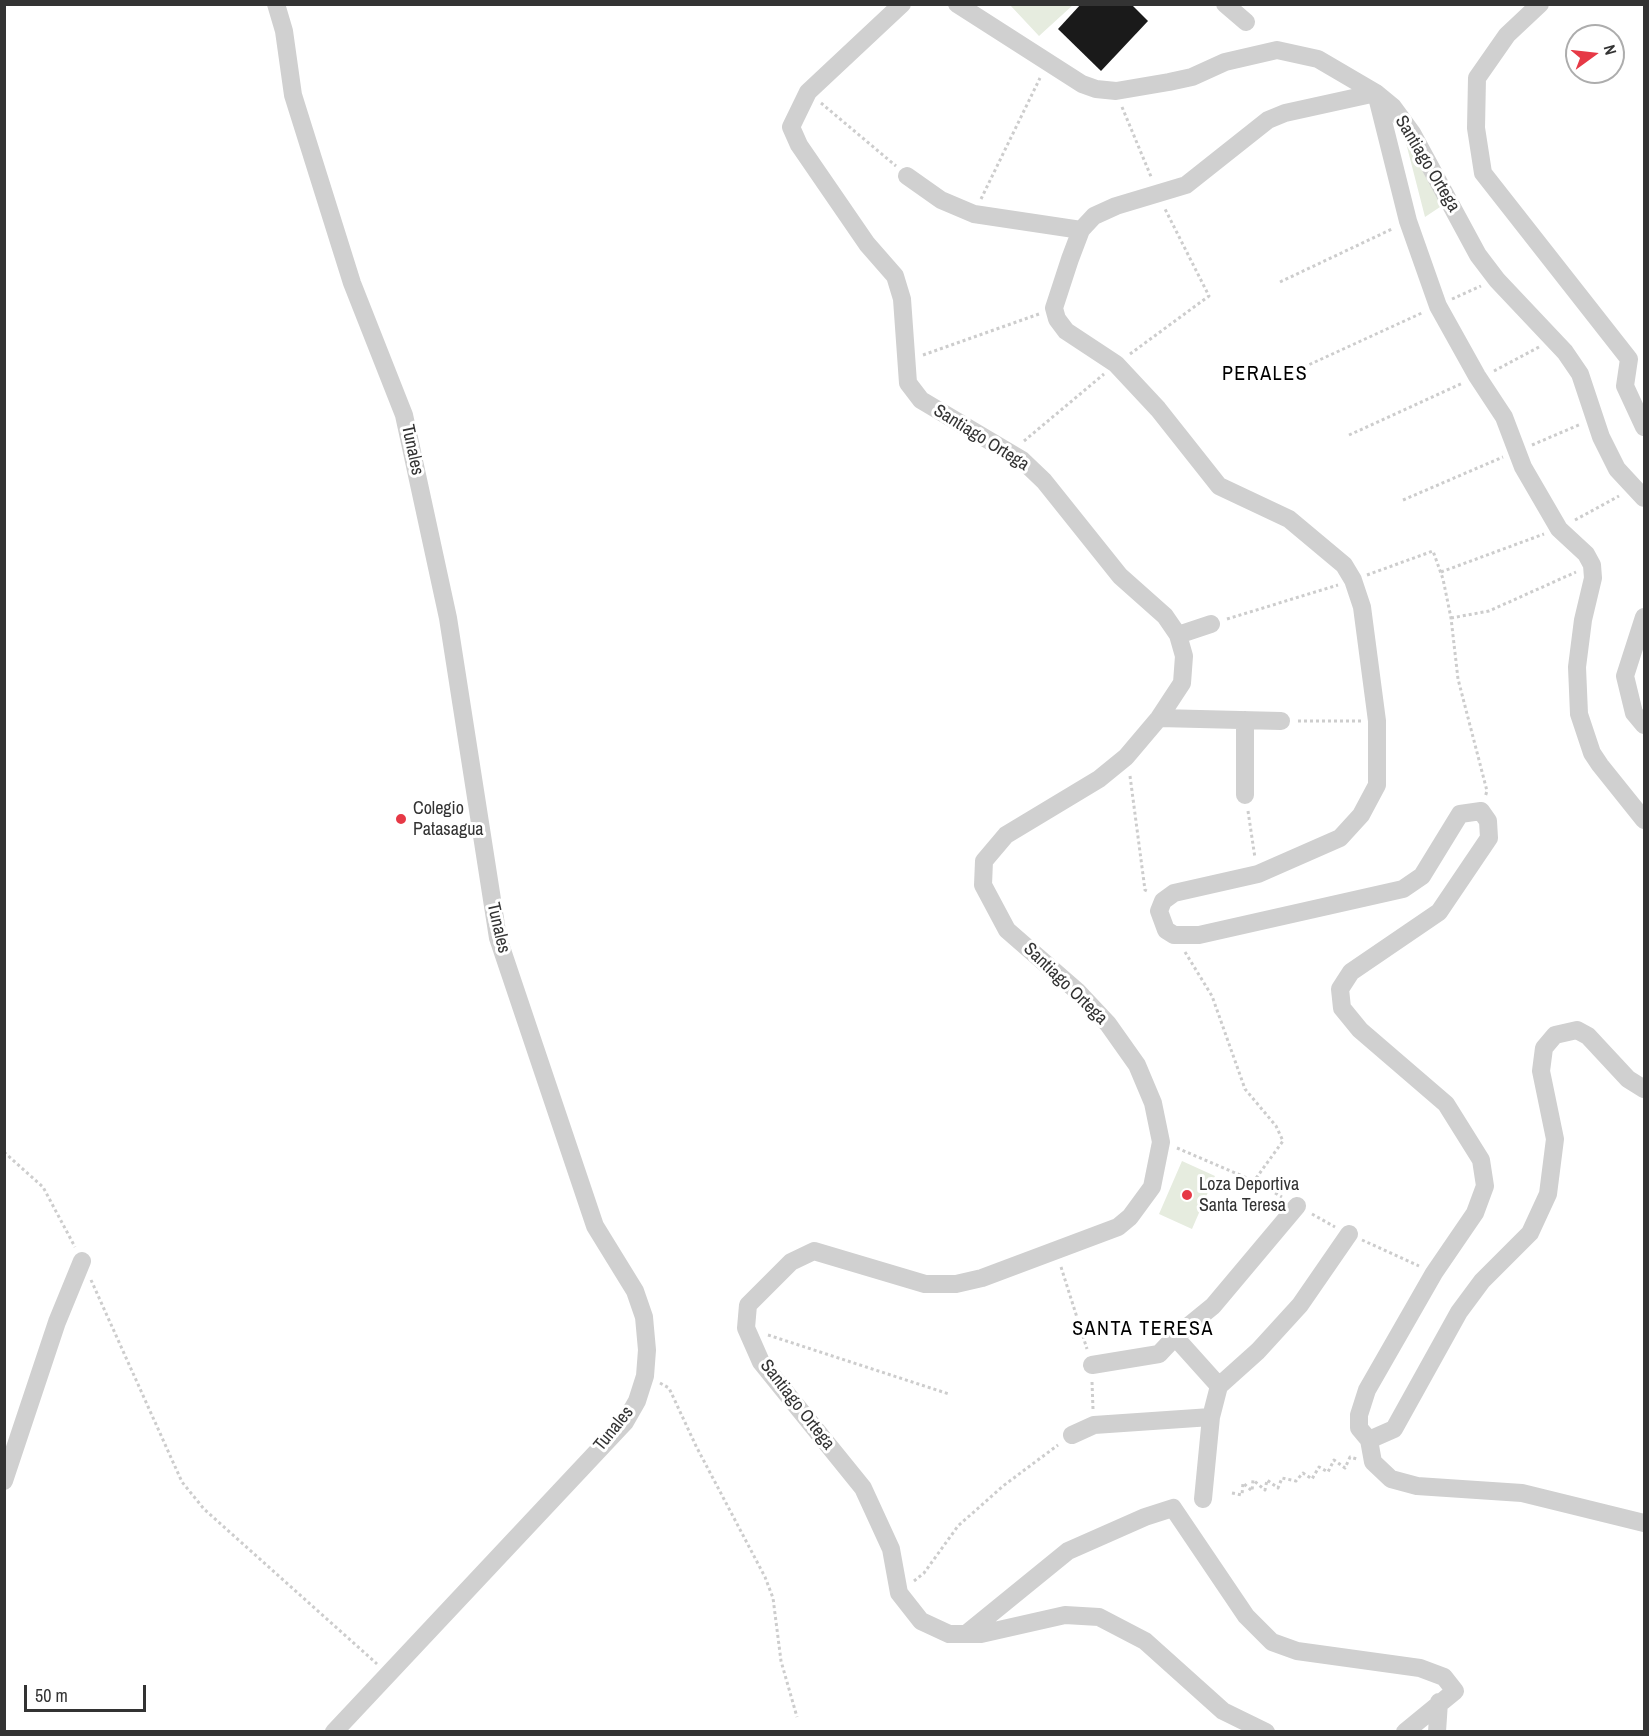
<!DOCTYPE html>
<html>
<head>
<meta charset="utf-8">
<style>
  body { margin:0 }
  #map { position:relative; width:1649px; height:1736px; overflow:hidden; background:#fff; font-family:"Archivo Narrow",sans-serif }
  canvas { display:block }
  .frame { position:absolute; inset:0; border:6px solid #333; pointer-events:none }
  .north { position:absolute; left:1565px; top:24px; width:60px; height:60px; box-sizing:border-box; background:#fff; border:2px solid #adadad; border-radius:50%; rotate:75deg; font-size:16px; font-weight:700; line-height:24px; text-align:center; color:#333 }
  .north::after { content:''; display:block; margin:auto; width:21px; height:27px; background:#e63946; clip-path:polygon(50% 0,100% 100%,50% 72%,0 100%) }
  .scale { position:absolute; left:24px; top:1685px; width:122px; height:27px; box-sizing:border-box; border:3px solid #333; border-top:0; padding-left:8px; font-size:18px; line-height:21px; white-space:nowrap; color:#333; -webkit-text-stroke:4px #fff; paint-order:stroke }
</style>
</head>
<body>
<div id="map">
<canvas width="1649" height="1736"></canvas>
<div class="frame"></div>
<div class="north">N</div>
<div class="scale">50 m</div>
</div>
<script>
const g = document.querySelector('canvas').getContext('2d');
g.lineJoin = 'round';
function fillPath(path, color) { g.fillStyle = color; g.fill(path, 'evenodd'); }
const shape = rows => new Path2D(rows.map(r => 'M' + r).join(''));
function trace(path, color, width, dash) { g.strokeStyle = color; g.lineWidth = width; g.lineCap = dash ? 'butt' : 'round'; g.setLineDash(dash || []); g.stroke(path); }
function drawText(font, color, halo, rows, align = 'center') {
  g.font = font + ' "Archivo Narrow",sans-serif'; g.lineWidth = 6; g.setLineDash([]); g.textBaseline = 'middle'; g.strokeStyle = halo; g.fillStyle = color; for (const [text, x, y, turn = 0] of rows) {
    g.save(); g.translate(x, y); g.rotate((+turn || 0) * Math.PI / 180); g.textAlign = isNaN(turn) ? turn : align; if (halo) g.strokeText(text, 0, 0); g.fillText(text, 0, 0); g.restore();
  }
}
const green = shape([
  [1010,5,1073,5,1039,36],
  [1405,139,1443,205,1425,217],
  [1182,1161,1215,1176,1192,1229,1159,1214]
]);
const building = shape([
  [1081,4,1131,4,1148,21,1101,71,1058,29]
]);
const path = shape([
  [821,103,896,166],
  [1122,107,1152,179],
  [981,199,1040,78],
  [1280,282,1392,229],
  [1452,299,1481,286],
  [1130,354,1209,296,1165,209],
  [923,355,1039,314],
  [1304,367,1424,312],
  [1494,371,1539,347],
  [1349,435,1463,383],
  [1024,441,1104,374],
  [1532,445,1581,424],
  [1403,500,1503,457],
  [1575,520,1619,496],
  [1441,572,1544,534],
  [1367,575,1433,551,1443,579,1451,618,1458,679,1487,791,1485,797],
  [1451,618,1489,611,1576,572],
  [1227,619,1338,585],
  [1298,721,1361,721],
  [1130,776,1145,890,1149,892],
  [1248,811,1255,858],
  [1185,952,1212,996,1245,1089,1276,1126,1283,1141,1254,1181],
  [1177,1148,1254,1181,1282,1197],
  [4,1152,43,1187,75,1247],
  [1312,1214,1335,1227],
  [1362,1240,1419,1266],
  [1061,1267,1087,1349],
  [91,1280,182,1482,204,1509,377,1664],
  [768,1335,949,1394],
  [1092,1382,1093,1409],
  [660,1383,669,1388,696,1446,765,1577,773,1598,781,1661,797,1717],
  [1232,1493,1242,1495,1243,1483,1252,1491,1253,1480,1265,1490,1267,1480,1278,1488,1282,1478,1296,1481,1303,1473,1312,1479,1319,1467,1328,1472,1334,1460,1345,1468,1350,1457,1357,1459],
  [914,1581,924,1573,958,1526,1003,1486,1058,1445]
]);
const minor = shape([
  [276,4,284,31,293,95,352,283,404,415,448,618,498,938,595,1226,635,1291,644,1317,647,1350,645,1376,637,1401,625,1422,334,1732],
  [902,4,808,92,791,127,799,145,867,244,895,276,902,299,908,383,921,400,1022,460,1044,481,1120,576,1165,616,1178,635,1184,656,1182,683,1159,718,1126,757,1099,779,1006,835,984,861,983,885,1007,930,1077,991,1108,1024,1137,1065,1153,1103,1161,1142,1152,1187,1130,1217,1118,1227,982,1278,956,1284,925,1284,814,1251,791,1262,748,1305,746,1328,761,1362,863,1488,891,1549,899,1593,921,1621,949,1634,981,1634,1065,1615,1099,1617,1145,1641,1223,1711,1266,1732],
  [957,4,1082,84,1096,89,1116,91,1169,82,1192,77,1225,62,1277,50,1318,59,1376,93,1393,107,1412,133,1478,255,1497,280,1565,352,1580,374,1601,437,1617,469,1644,498],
  [1225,4,1246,22],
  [1540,4,1507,35,1477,78,1476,128,1483,173,1629,359,1625,386,1644,427],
  [907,176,941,200,974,214,1081,230],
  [1644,617,1625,676,1634,713,1644,725],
  [1178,635,1211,624],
  [1159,718,1281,721],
  [1245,795,1245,720],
  [1644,820,1600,765,1592,753,1579,714,1577,667,1583,620,1593,578,1592,565,1586,554,1559,529,1523,467,1504,417,1477,376,1438,306,1408,221,1376,93,1285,113,1268,120,1186,185,1116,206,1094,216,1081,230,1070,259,1054,308,1057,319,1066,331,1116,364,1158,409,1219,486,1289,519,1344,565,1353,580,1362,607,1377,721,1377,785,1361,815,1340,838,1258,874,1174,893,1163,901,1159,911,1166,930,1174,935,1199,935,1403,889,1422,876,1460,814,1481,811,1488,821,1489,838,1439,912,1351,972,1340,989,1342,1008,1360,1030,1446,1104,1481,1160,1485,1186,1475,1213,1434,1273,1367,1390,1359,1415,1359,1428,1369,1440,1394,1429,1459,1312,1482,1281,1530,1233,1548,1194,1555,1139,1541,1071,1544,1048,1555,1035,1577,1030,1588,1036,1628,1079,1644,1089],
  [1175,1337,1219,1386],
  [1092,1365,1159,1354,1175,1337,1213,1306,1297,1206],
  [1072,1435,1094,1425,1211,1417],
  [1369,1440,1373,1462,1391,1479,1417,1486,1522,1493,1644,1523],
  [4,1481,57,1322,82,1261],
  [1203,1499,1211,1417,1219,1386,1258,1351,1300,1305,1349,1234],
  [966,1634,1068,1551,1145,1517,1173,1508,1246,1616,1272,1642,1297,1651,1420,1668,1444,1677,1455,1691,1405,1732],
  [1437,1732,1439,1702]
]);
const markers = [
  [401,819,6,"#e63946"],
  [1187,1195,6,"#e63946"]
];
const streetNames = [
  ["Santiago Ortega",1427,164,59],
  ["Santiago Ortega",981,438,32],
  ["Tunales",412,450,78],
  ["Tunales",498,928,77],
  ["Santiago Ortega",1065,984,44],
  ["Santiago Ortega",797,1405,52],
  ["Tunales",614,1429,-51]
];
const poiNames = [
  ["Colegio",413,809],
  ["Patasagua",413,830],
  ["Loza Deportiva",1199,1185],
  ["Santa Teresa",1199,1206]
];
const neighbourhoodNames = [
  ["PERALES",1265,375],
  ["SANTA TERESA",1143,1330]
];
fillPath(green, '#e6ecdf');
fillPath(building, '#1a1a1a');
trace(path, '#cdcdcd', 3, [3, 3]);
trace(minor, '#d0d0d0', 18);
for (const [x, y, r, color] of markers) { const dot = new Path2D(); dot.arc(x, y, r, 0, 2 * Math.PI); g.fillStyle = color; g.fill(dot); trace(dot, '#fff', 2); }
drawText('18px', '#333', '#fff', streetNames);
drawText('18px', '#333', '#fff', poiNames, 'left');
g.letterSpacing = '1.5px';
drawText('20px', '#000', '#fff', neighbourhoodNames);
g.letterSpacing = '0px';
</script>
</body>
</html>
